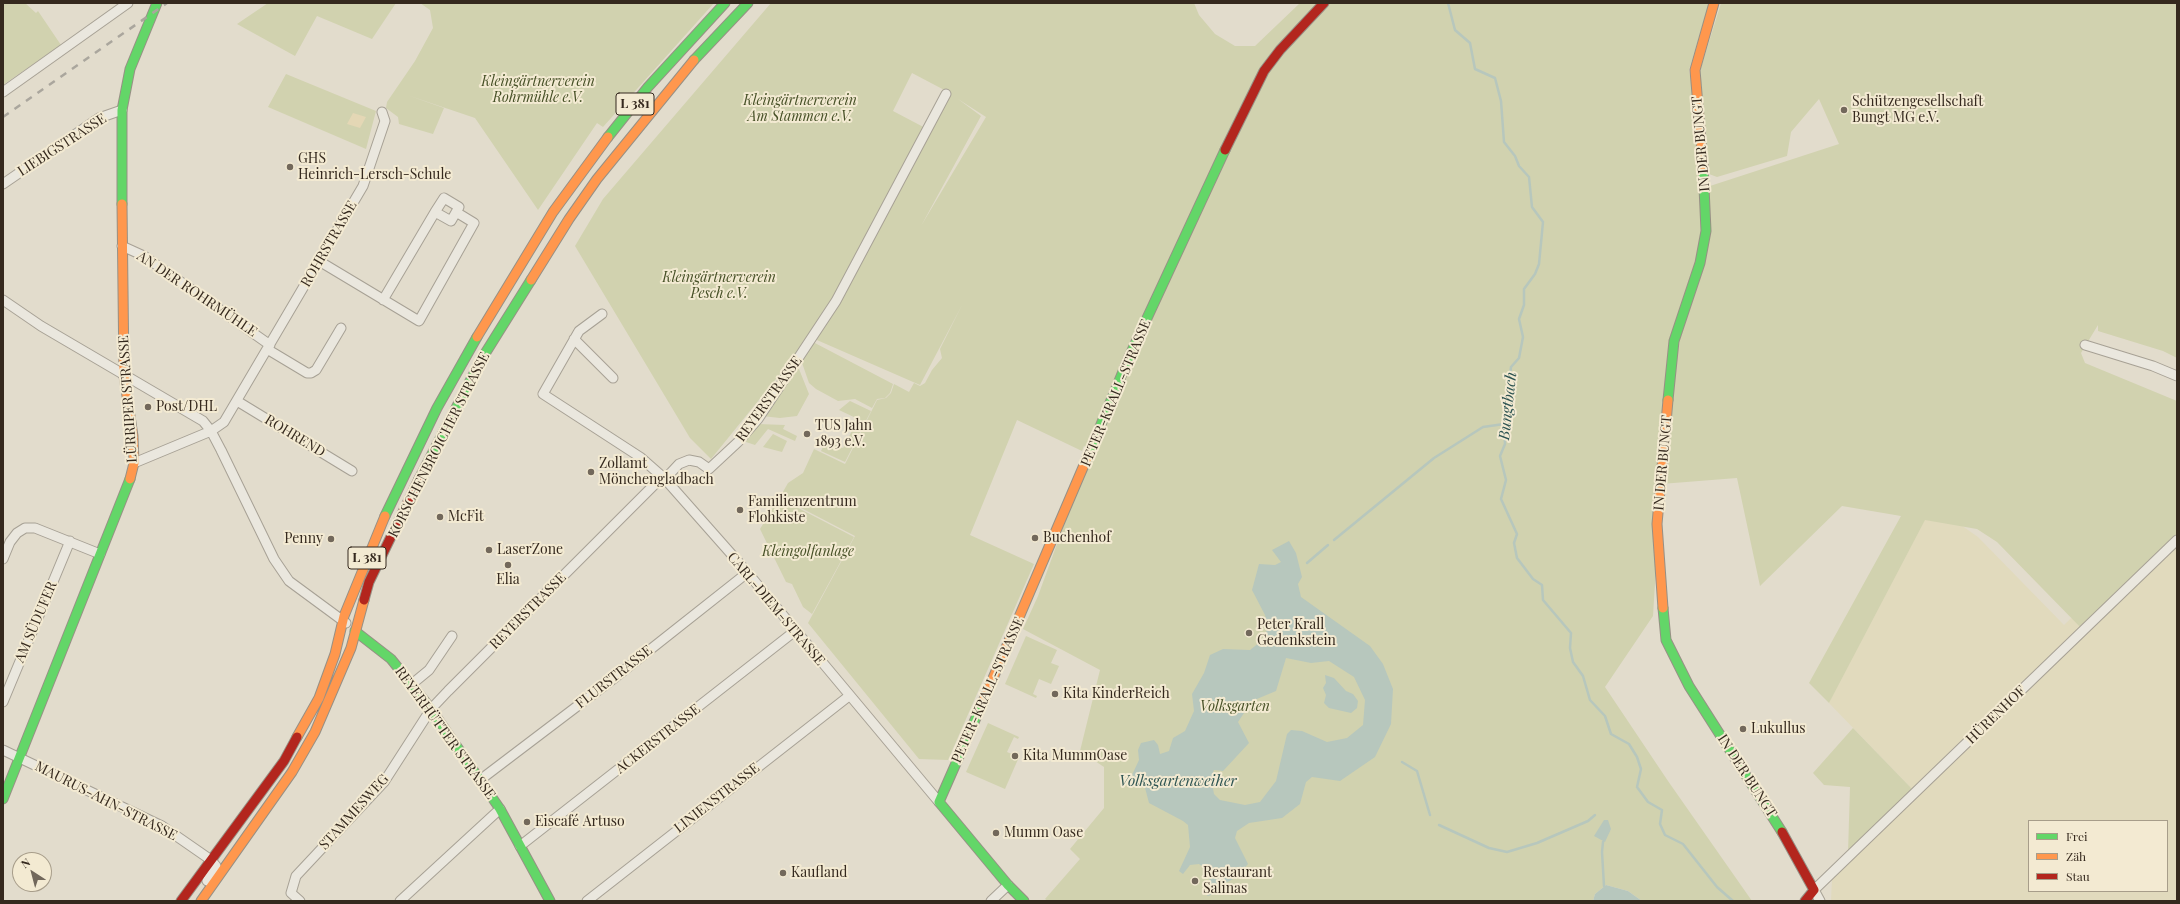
<!DOCTYPE html>
<html>
<head>
<meta charset="utf-8">
<style>
  body { margin:0 }
  #map { position:relative; width:2180px; height:904px; overflow:hidden; background:#e2dccc; font-family:"Playfair Display",serif }
  canvas { display:block }
  .frame { position:absolute; inset:0; border:4px solid #35291e; pointer-events:none }
  .legend { position:absolute; left:2028px; top:820px; width:140px; height:72px; box-sizing:border-box; background:#f3ead2; border:1px solid #a79d8a; margin:0; padding:5px 7px; list-style:none; font-size:12px; color:#35291e }
  .legend li { display:flex; align-items:center; gap:8px; height:20px }
  .legend b { width:20px; border:1px solid #a79d8a }
  .north { position:absolute; left:12px; top:852px; width:40px; height:40px; box-sizing:border-box; background:#f3ead2; border:1px solid #a79d8a; border-radius:50%; rotate:324deg; font-size:11px; font-weight:700; line-height:16px; text-align:center; color:#35291e }
  .north::after { content:''; display:block; margin:auto; width:14px; height:18px; background:#72685b; clip-path:polygon(50% 0,100% 100%,50% 72%,0 100%) }
</style>
</head>
<body>
<div id="map">
<canvas width="2180" height="904"></canvas>
<div class="frame"></div>
<ul class="legend">
<li><b style="height:5px;background:#63d668"></b>Frei</li>
<li><b style="height:5px;background:#ff974d"></b>Zäh</li>
<li><b style="height:5px;background:#b3261e"></b>Stau</li>
</ul>
<div class="north">N</div>
</div>
<script>
const g = document.querySelector('canvas').getContext('2d');
g.lineJoin = 'round';
function fillPath(path, color) { g.fillStyle = color; g.fill(path, 'evenodd'); }
const shape = rows => new Path2D(rows.map(r => 'M' + r).join(''));
function trace(path, color, width, dash) { g.strokeStyle = color; g.lineWidth = width; g.lineCap = dash ? 'butt' : 'round'; g.setLineDash(dash || []); g.stroke(path); }
function drawText(font, color, halo, rows, align = 'center') {
  g.font = font + ' "Playfair Display",serif'; g.lineWidth = 4; g.setLineDash([]); g.textBaseline = 'middle'; g.strokeStyle = halo; g.fillStyle = color; for (const [text, x, y, turn = 0] of rows) {
    g.save(); g.translate(x, y); g.rotate((+turn || 0) * Math.PI / 180); g.textAlign = isNaN(turn) ? turn : align; if (halo) g.strokeText(text, 0, 0); g.fillText(text, 0, 0); g.restore();
  }
}
const farmland = shape([
  [2177,457,2177,901,1831,901,1832,879,1915,792,1829,703,1906,514,1958,523,1978,537,2064,625,2136,555],
  [2029,821,2167,821,2167,891,2029,891]
]);
const green = shape([
  [3,3,25,3,36,13,38,11,61,45,3,85],
  [268,3,396,3,372,39,317,16,295,56,237,24],
  [420,3,714,3,603,127,597,123,538,210,475,118,407,95,444,108,433,134,399,124,398,117,386,108,387,102,415,61,433,28,430,10],
  [771,3,1194,3,1199,15,1215,34,1235,46,1255,46,1300,3,1709,3,1689,70,1710,186,1839,144,1819,99,1791,132,1787,156,1717,177,1709,174,1700,71,1721,3,2177,3,2177,358,2163,351,2098,331,2098,325,2081,353,2085,363,2177,401,2177,540,2084,631,1997,542,1977,529,1925,520,1829,703,1809,683,1901,516,1842,506,1760,586,1737,478,1661,484,1653,616,1605,687,1668,781,1752,901,1642,901,1628,891,1606,885,1595,894,1593,901,1048,901,1045,899,1080,859,1070,849,1104,808,1104,767,1080,751,1100,670,1023,629,1038,596,1091,451,1084,446,1082,451,1017,420,970,535,1034,564,948,760,919,759,808,623,855,536,780,497,788,483,803,473,814,449,845,464,877,400,886,398,891,393,894,384,909,392,914,383,920,386,925,383,932,370,942,358,940,349,962,305,920,385,810,337,711,459,690,438,575,246,603,199],
  [912,73,950,93,931,131,893,111],
  [958,99,986,117,921,226,981,116],
  [286,74,376,111,366,149,268,107],
  [813,342,893,384,890,393,885,398,877,399,872,408,855,399,838,401,816,389,809,383,801,360],
  [797,364,809,394,797,416,780,418,762,416],
  [850,401,871,411,845,462,821,451,826,441,843,448,858,419,839,410],
  [758,424,785,425,783,429,797,436,795,441,768,429,755,445,746,442,745,440],
  [773,434,787,441,782,452,763,447],
  [779,498,854,537,812,614,803,607,792,584,786,582,760,529],
  [1026,636,1057,650,1051,663,1059,666,1051,684,1039,679,1033,694,1037,696,1036,698,1005,684],
  [988,723,1019,737,1018,739,1014,737,1007,752,1019,757,1005,789,966,772],
  [1853,728,1915,792,1848,853,1850,787,1824,785,1813,773]
]);
const sand = shape([
  [353,113,366,117,360,128,347,124]
]);
const water = shape([
  [1289,541,1296,553,1302,577,1298,584,1301,597,1370,646,1383,664,1393,689,1391,724,1375,757,1340,781,1312,777,1306,782,1300,804,1282,818,1249,823,1237,831,1235,838,1248,864,1235,878,1216,888,1211,895,1208,896,1204,893,1210,885,1209,872,1199,864,1190,865,1183,874,1179,871,1190,847,1188,825,1183,821,1149,803,1144,784,1132,775,1139,760,1138,750,1141,743,1154,740,1158,745,1160,754,1169,751,1173,738,1185,731,1194,711,1192,694,1204,673,1210,655,1223,649,1250,650,1264,639,1268,626,1265,615,1252,590,1259,564,1275,565,1281,562,1272,550],
  [1286,658,1311,663,1329,661,1354,677,1365,700,1363,725,1347,738,1327,742,1302,731,1291,730,1287,734,1276,781,1260,802,1245,805,1220,800,1214,794,1211,778,1214,770,1223,771,1249,743,1238,722,1252,701,1276,691],
  [1325,675,1334,678,1346,691,1353,694,1358,701,1357,708,1351,713,1329,708,1324,703,1326,695,1323,688,1326,683],
  [1604,820,1608,820,1611,829,1605,842,1594,836],
  [1606,885,1628,891,1642,901,1593,901,1595,894]
]);
const stream = shape([
  [1448,3,1455,30,1470,43,1475,69,1495,78,1501,101,1504,142,1515,156,1519,166,1529,177,1532,207,1543,222,1539,264,1535,274,1524,289,1524,305,1519,319,1523,337,1519,358,1511,367,1509,384,1511,408,1504,424,1505,444,1500,456,1506,480,1501,499,1517,534,1514,543,1517,558,1533,579,1542,585,1543,600,1571,633,1570,648,1573,662,1583,676,1590,700,1605,716,1611,734,1629,744,1637,757,1641,769,1637,787,1648,802,1662,810,1660,824,1665,835,1683,844,1717,887,1733,901],
  [1334,540,1434,458,1483,427,1504,424],
  [1307,563,1328,545],
  [1402,762,1417,771,1430,815],
  [1439,825,1489,848,1507,852,1537,843,1588,821,1595,815],
  [1603,842,1602,852,1604,886]
]);
const street = shape([
  [3,92,128,3],
  [3,184,99,118,122,110],
  [122,246,144,256,270,345],
  [319,261,419,321,474,223,456,212],
  [3,300,41,326,203,421,211,431,221,450,274,559,289,581,346,623],
  [383,300,435,212,451,221,459,207,444,198,435,212],
  [602,314,579,331,543,394,640,457,665,479,741,565,939,802],
  [574,339,613,378],
  [2085,345,2153,366,2177,376],
  [267,349,307,373,311,373,316,370,341,328],
  [237,401,352,471],
  [134,463,211,431,224,422,363,186,385,121,382,112],
  [3,559,10,542,17,533,25,528,35,528,100,554],
  [412,684,429,670,452,636],
  [3,702,70,541],
  [3,750,162,826,211,860,216,866,207,881],
  [480,780,613,679,747,573],
  [520,846,795,631],
  [300,901,291,893,296,876,384,782,431,709,448,691,654,485,665,479,679,464,689,460,699,462,709,469,738,442,758,419,836,301,946,94],
  [400,901,500,809],
  [587,901,849,696],
  [991,901,1008,885],
  [1820,901,1814,890,2177,540]
]);
const fast = shape([
  [694,60,748,3],
  [608,137,648,87,725,3],
  [122,204,122,110,130,69,157,3],
  [1668,400,1674,341,1700,263,1706,231,1703,165],
  [1087,458,1129,357,1225,150],
  [419,479,481,360,531,280],
  [385,516,437,408,477,337],
  [1663,608,1666,640,1689,686,1782,832],
  [355,631,391,659,431,709,500,809,550,901],
  [982,704,939,802,1008,885,1024,901],
  [3,799,130,479]
]);
const slow = shape([
  [1703,165,1695,70,1714,3],
  [122,204,124,376,133,436,134,463,130,479],
  [531,280,569,219,597,179,694,60],
  [477,337,553,212,608,137],
  [1663,608,1657,524,1668,400],
  [982,704,1087,458],
  [297,737,319,698,335,654,344,616,385,516],
  [201,901,292,772,315,732,351,648,364,600]
]);
const jam = shape([
  [1225,150,1264,71,1280,50,1324,3],
  [364,600,369,582,419,479],
  [1782,832,1814,890,1805,901],
  [181,901,284,761,297,737]
]);
const rail = shape([
  [3,117,167,3]
]);
const markers = [
  [1844,110,4,"#72685b"],
  [290,167,4,"#72685b"],
  [148,407,4,"#72685b"],
  [807,434,4,"#72685b"],
  [591,472,4,"#72685b"],
  [740,510,4,"#72685b"],
  [440,517,4,"#72685b"],
  [1035,538,4,"#72685b"],
  [331,539,4,"#72685b"],
  [489,550,4,"#72685b"],
  [508,565,4,"#72685b"],
  [1249,633,4,"#72685b"],
  [1055,694,4,"#72685b"],
  [1743,729,4,"#72685b"],
  [1015,756,4,"#72685b"],
  [527,822,4,"#72685b"],
  [996,833,4,"#72685b"],
  [783,873,4,"#72685b"],
  [1195,881,4,"#72685b"]
];
const shields = [
  [635,104,38],
  [367,558,38]
];
const shieldNames = [
  ["L 381",635,104],
  ["L 381",367,558]
];
const parkNames = [
  ["Kleingärtnerverein",538,82],
  ["Rohrmühle e.V.",538,98],
  ["Kleingärtnerverein",800,101],
  ["Am Stammen e.V.",800,117],
  ["Kleingärtnerverein",719,278],
  ["Pesch e.V.",719,294],
  ["Kleingolfanlage",808,552],
  ["Volksgarten",1235,707]
];
const poiNames = [
  ["Schützengesellschaft",1852,102],
  ["Bungt MG e.V.",1852,118],
  ["GHS",298,159],
  ["Heinrich-Lersch-Schule",298,175],
  ["Post/DHL",156,407],
  ["TUS Jahn",815,426],
  ["1893 e.V.",815,442],
  ["Zollamt",599,464],
  ["Mönchengladbach",599,480],
  ["Familienzentrum",748,502],
  ["Flohkiste",748,518],
  ["McFit",448,517],
  ["Buchenhof",1043,538],
  ["Penny",323,539,"right"],
  ["LaserZone",497,550],
  ["Elia",508,580,"center"],
  ["Peter Krall",1257,625],
  ["Gedenkstein",1257,641],
  ["Kita KinderReich",1063,694],
  ["Lukullus",1751,729],
  ["Kita MummOase",1023,756],
  ["Eiscafé Artuso",535,822],
  ["Mumm Oase",1004,833],
  ["Kaufland",791,873],
  ["Restaurant",1203,873],
  ["Salinas",1203,889]
];
const streetNames = [
  ["IN DER BUNGT",1701,144,-95],
  ["LIEBIGSTRASSE",62,145,-33],
  ["ROHRSTRASSE",329,244,-60],
  ["AN DER ROHRMÜHLE",197,294,34],
  ["PETER-KRALL-STRASSE",1116,393,-67],
  ["LÜRRIPER STRASSE",128,399,-94],
  ["REYERSTRASSE",769,399,-54],
  ["ROHREND",295,436,31],
  ["KORSCHENBROICHER STRASSE",439,445,-63],
  ["IN DER BUNGT",1663,463,-85],
  ["CARL-DIEM-STRASSE",776,609,50],
  ["REYERSTRASSE",528,611,-45],
  ["AM SÜDUFER",36,622,-67],
  ["FLURSTRASSE",614,677,-38],
  ["PETER-KRALL-STRASSE",988,690,-66],
  ["HÜRENHOF",1996,715,-44],
  ["REYERHÜTTER STRASSE",445,733,54],
  ["ACKERSTRASSE",658,739,-38],
  ["IN DER BUNGT",1747,776,57],
  ["LINIENSTRASSE",717,798,-38],
  ["MAURUS-AHN-STRASSE",106,801,27],
  ["STAMMESWEG",354,812,-48]
];
const waterNames = [
  ["Bungtbach",1508,406,-84],
  ["Volksgartenweiher",1178,781]
];
fillPath(farmland, '#e1dabd');
fillPath(green, '#d1d2af');
fillPath(sand, '#e4d7b5');
fillPath(water, '#b7c7bd');
trace(stream, '#b7c7bd', 2.5);
trace(street, '#a7a195', 11);
trace(fast, '#979085', 11);
trace(slow, '#979085', 11);
trace(jam, '#979085', 11);
trace(street, '#eae7de', 9);
trace(fast, '#63d668', 9);
trace(slow, '#ff974d', 9);
trace(jam, '#b3261e', 9);
trace(rail, '#aaa69d', 2.5, [7, 7]);
for (const [x, y, r, color] of markers) { const dot = new Path2D(); dot.arc(x, y, r, 0, 2 * Math.PI); g.fillStyle = color; g.fill(dot); trace(dot, '#f3ead2', 1.5); }
for (const [x, y, w] of shields) { const box = new Path2D(); box.roundRect(x - w / 2, y - 11, w, 22, 3); g.fillStyle = '#f3ead2'; g.fill(box); trace(box, '#35291e', 1); }
drawText('bold 13px', '#35291e', null, shieldNames);
drawText('italic 14px', '#465026', '#f3ead2', parkNames);
drawText('14px', '#35291e', '#f3ead2', poiNames, 'left');
drawText('14px', '#35291e', '#f3ead2', streetNames);
drawText('italic 15px', '#2e5452', '#f3ead2', waterNames);
</script>
</body>
</html>
